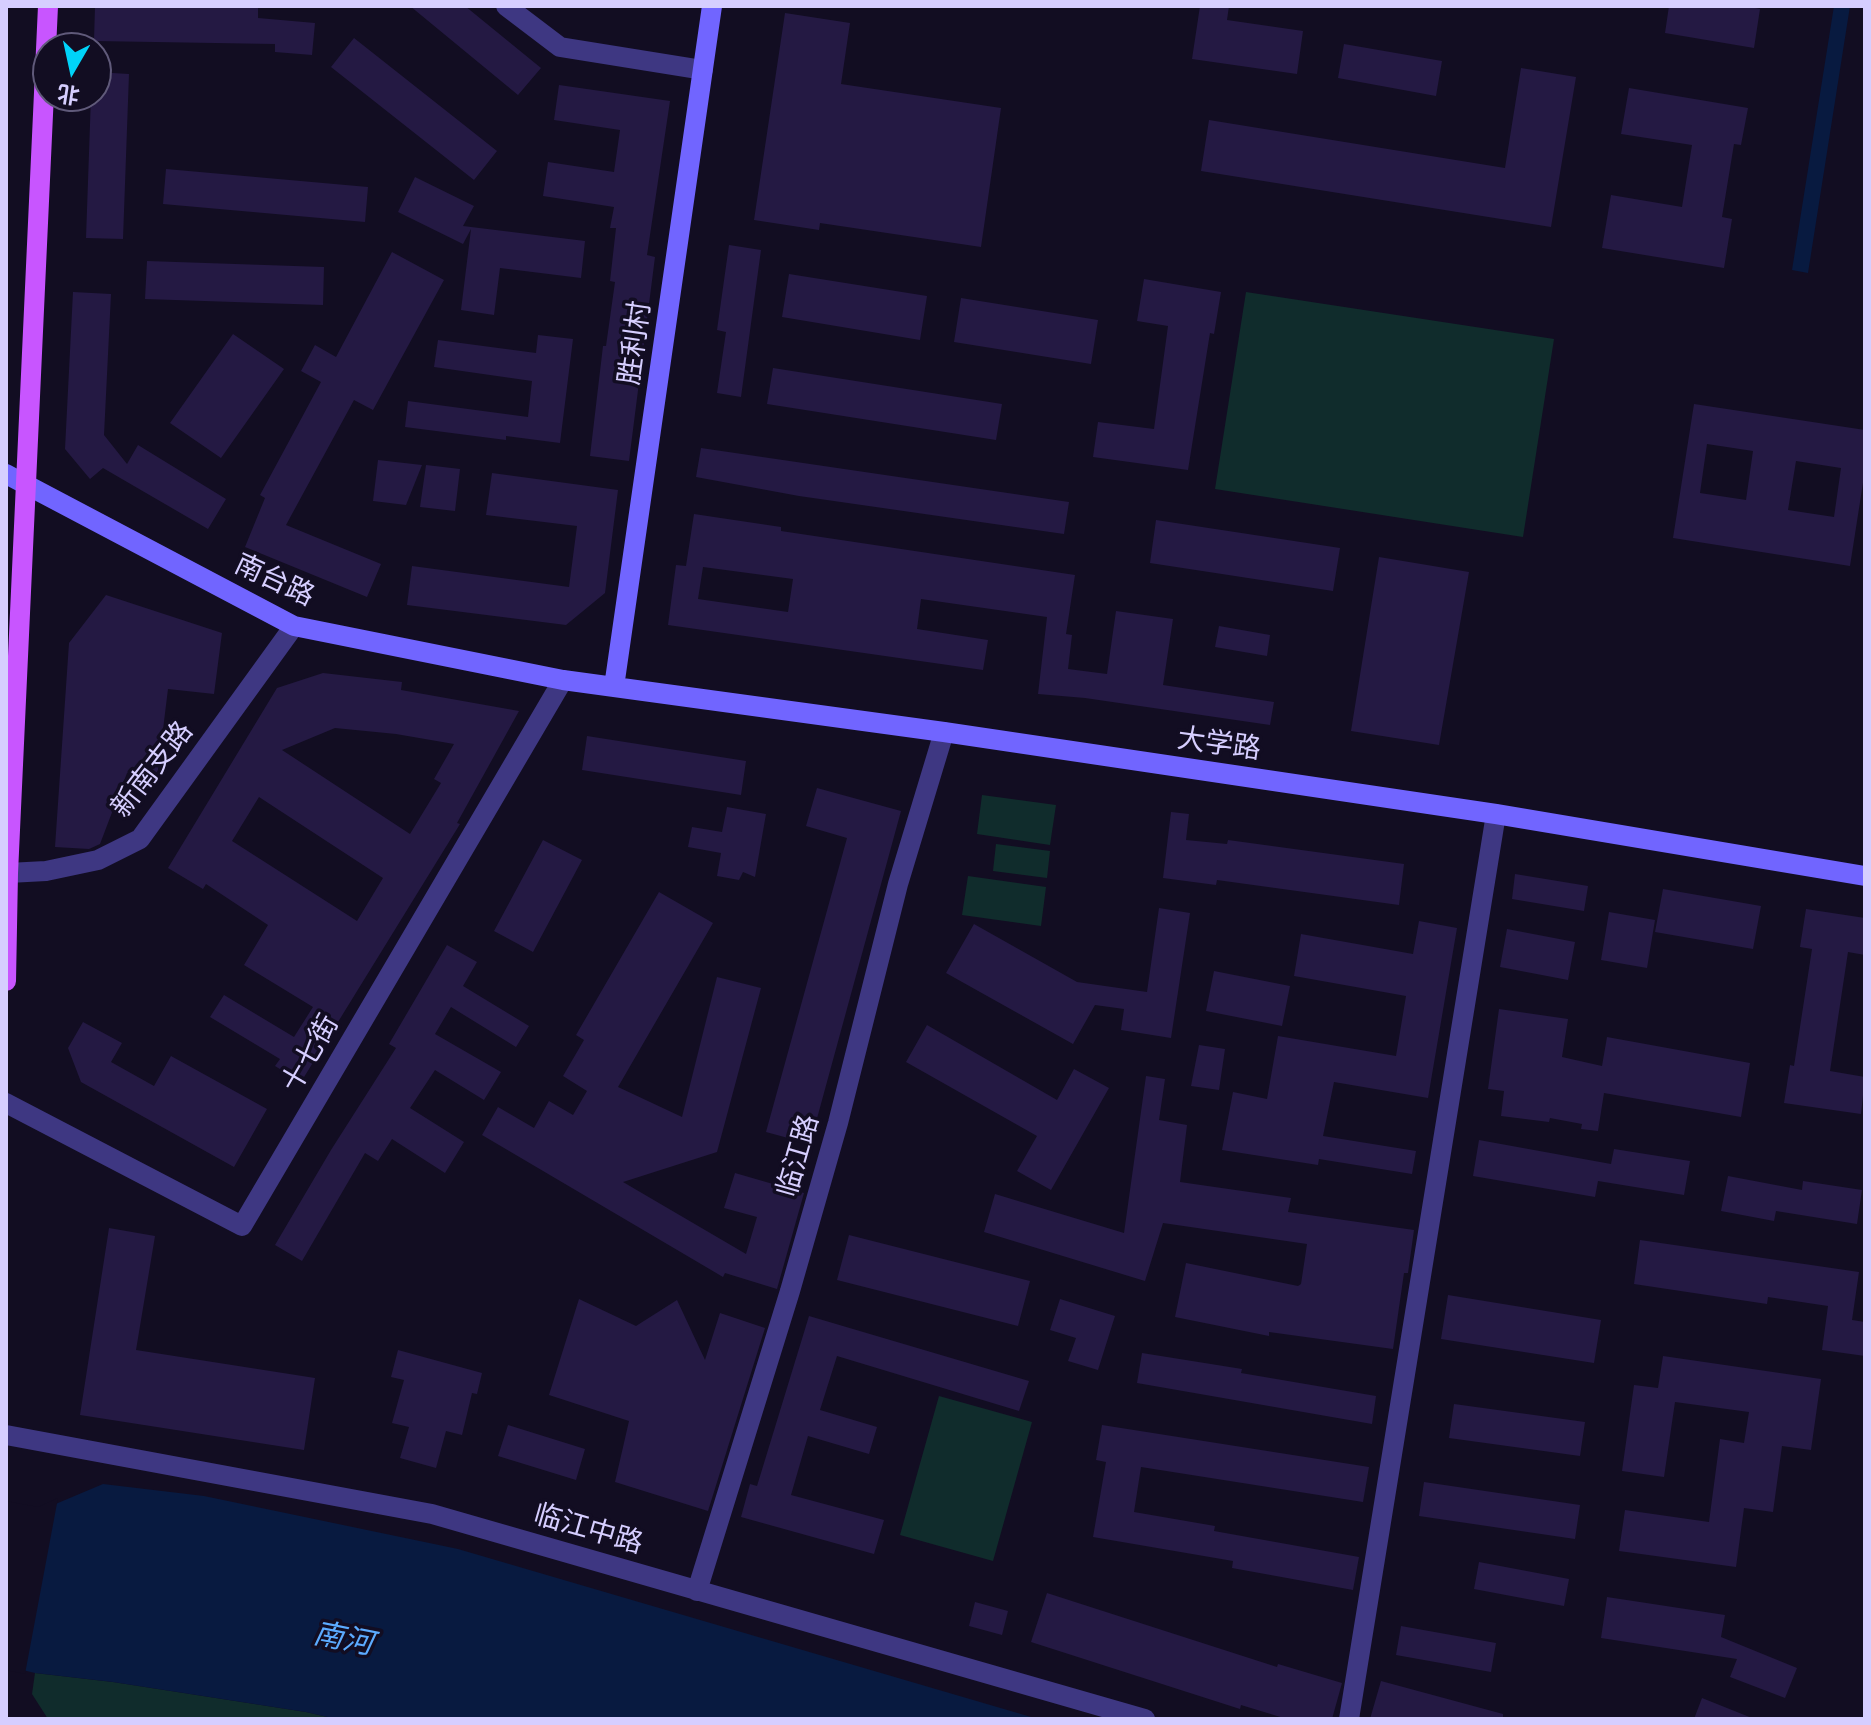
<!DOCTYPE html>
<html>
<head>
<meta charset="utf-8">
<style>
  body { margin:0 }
  #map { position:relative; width:1871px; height:1725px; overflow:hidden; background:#120d22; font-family:Arial,"Noto Sans SC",sans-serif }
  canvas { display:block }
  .frame { position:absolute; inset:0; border:8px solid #d6ceff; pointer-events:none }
  .north { position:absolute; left:32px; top:32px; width:80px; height:80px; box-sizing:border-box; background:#120d22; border:2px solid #605a7a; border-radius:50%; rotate:189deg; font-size:22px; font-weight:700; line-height:32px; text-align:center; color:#d6ceff }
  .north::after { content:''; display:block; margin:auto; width:28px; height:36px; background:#00d3f9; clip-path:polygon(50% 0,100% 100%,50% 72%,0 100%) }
</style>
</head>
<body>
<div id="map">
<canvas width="1871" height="1725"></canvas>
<div class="frame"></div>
<div class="north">北</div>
</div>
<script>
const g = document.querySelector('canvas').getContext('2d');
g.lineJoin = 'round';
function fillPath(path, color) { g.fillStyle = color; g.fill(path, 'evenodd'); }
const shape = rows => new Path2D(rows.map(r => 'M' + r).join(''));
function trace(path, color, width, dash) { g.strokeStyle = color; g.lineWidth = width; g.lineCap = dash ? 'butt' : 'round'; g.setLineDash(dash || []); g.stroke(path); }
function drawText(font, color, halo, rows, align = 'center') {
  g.font = font + ' Arial,"Noto Sans SC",sans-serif'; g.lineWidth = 7; g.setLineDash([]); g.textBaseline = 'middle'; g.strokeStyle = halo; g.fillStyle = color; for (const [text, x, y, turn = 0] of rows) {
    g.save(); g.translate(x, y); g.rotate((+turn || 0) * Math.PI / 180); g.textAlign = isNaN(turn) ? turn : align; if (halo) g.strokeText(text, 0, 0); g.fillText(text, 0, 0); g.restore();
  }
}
const green = shape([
  [1246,292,1554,339,1523,537,1215,489],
  [982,795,1056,805,1050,845,977,834],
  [996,844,1050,851,1047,878,993,871],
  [968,876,1046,887,1041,926,962,915],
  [939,1396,1032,1422,993,1561,900,1535],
  [35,1673,113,1682,306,1712,336,1719,48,1719,32,1694]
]);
const water = shape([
  [1834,6,1850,6,1808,273,1792,270],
  [103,1484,204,1496,458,1549,1038,1719,336,1719,306,1712,113,1682,35,1673,6,1666,39,1511]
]);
const pier = shape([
  [58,1498,25,1674,6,1670,6,1501,38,1507]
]);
const building = shape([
  [95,6,258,6,258,18,315,23,312,55,275,52,275,44,94,41],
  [410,6,465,6,541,68,518,95],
  [1200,6,1229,6,1227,20,1303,31,1297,74,1192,59],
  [1669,6,1746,6,1760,9,1754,48,1665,33],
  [785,13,850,23,841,84,1001,108,981,247,820,223,819,230,754,220],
  [354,38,497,151,474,180,331,67],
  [1344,44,1442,61,1436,96,1338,78],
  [1521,68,1576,77,1551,227,1201,171,1209,120,1505,168],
  [96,72,129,74,123,239,86,238,91,96,96,96],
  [559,85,670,101,647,255,655,257,629,461,590,456,603,346,606,346,615,282,610,281,616,228,610,228,614,207,543,196,548,162,614,172,620,130,554,120],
  [1629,88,1748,108,1741,145,1734,144,1722,217,1732,219,1724,268,1602,248,1611,195,1682,207,1692,145,1621,134],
  [166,169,368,187,365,222,163,204],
  [415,177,474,206,463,226,585,241,581,278,500,268,494,315,461,310,471,229,463,244,398,212],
  [729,245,761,250,741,397,717,393,726,332,717,330],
  [392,252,444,280,373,410,354,400,286,525,381,564,367,597,245,547,265,498,260,495,321,382,301,371,315,345,336,357],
  [147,261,324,267,323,305,145,299],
  [789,274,927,296,920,340,782,317],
  [1144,279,1221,292,1214,334,1210,333,1188,470,1093,457,1098,422,1154,429,1168,326,1137,321],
  [73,292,111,294,104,435,127,464,138,445,226,499,208,529,103,468,90,479,65,449],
  [961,298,1098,320,1091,364,954,342],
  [233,334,284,369,221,458,170,423],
  [538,335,573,339,560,443,506,436,506,440,405,427,408,401,528,417,532,381,434,367,438,340,536,353],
  [773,368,1002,404,996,440,767,404],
  [1694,404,1865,430,1865,470,1850,566,1673,538],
  [1707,444,1753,451,1746,500,1700,493],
  [1796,461,1841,468,1834,517,1788,510],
  [701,448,1069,502,1064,534,799,496,696,477],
  [378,460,422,465,406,505,373,501],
  [426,465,460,469,455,511,420,507],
  [492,473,618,490,605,593,566,625,407,605,412,566,569,587,577,526,486,515],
  [694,514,781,527,781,531,1075,575,1066,634,1072,635,1068,669,1107,674,1116,611,1173,619,1163,685,1274,702,1270,725,1085,698,1038,694,1047,617,921,599,917,629,988,640,983,670,668,625,676,565,686,566],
  [703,567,793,579,788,612,698,599],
  [1156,520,1340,548,1333,591,1150,563],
  [1379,557,1469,572,1439,745,1351,731],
  [106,595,222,633,214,694,168,689,157,778,127,773,100,844,89,849,55,847,69,643],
  [1219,626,1270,635,1267,656,1215,647],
  [323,673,402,682,401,690,519,711,457,823,460,824,301,1082,275,1066,280,1059,210,1017,224,995,294,1037,313,1007,244,965,268,925,206,884,203,889,168,868,277,688],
  [335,728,396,734,454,744,434,779,441,783,410,834,282,750],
  [259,797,383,878,357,921,232,841],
  [587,736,746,761,741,795,582,770],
  [817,788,901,811,810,1144,766,1132,847,838,806,826],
  [727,807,766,814,755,877,743,872,739,880,717,876,721,853,688,847,692,827,722,832],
  [1171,812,1189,814,1186,840,1227,844,1228,840,1404,864,1399,905,1217,880,1216,885,1163,878],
  [543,840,582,860,533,952,494,931],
  [1515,874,1588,886,1584,911,1512,899],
  [1663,889,1761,906,1753,949,1655,932],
  [659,892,713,923,618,1087,682,1117,717,977,761,988,717,1152,623,1182,746,1254,757,1217,724,1208,735,1173,804,1193,777,1289,725,1273,723,1277,482,1135,498,1107,534,1128,549,1101,573,1115,587,1091,563,1076,584,1040,576,1035],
  [1159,908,1190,913,1171,1038,1121,1030,1124,1009,1095,1005,1073,1044,946,973,974,924,1077,982,1147,992],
  [1806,909,1865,918,1865,955,1848,952,1830,1071,1865,1077,1861,1114,1784,1103,1790,1065,1794,1066,1812,949,1800,947],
  [1609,912,1655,920,1647,968,1601,960],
  [1419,921,1457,928,1428,1098,1334,1082,1323,1136,1416,1151,1412,1174,1319,1159,1318,1165,1222,1150,1233,1092,1267,1099,1278,1036,1396,1056,1406,996,1294,976,1301,934,1413,954],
  [1507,929,1575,942,1568,980,1500,967],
  [447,945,477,962,463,986,529,1026,516,1047,451,1007,435,1034,501,1072,484,1100,435,1070,410,1108,464,1142,445,1173,392,1139,378,1161,365,1153,302,1261,275,1245,331,1150,396,1048,389,1044],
  [1214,971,1290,986,1282,1026,1206,1011],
  [1499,1009,1568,1019,1562,1057,1602,1066,1607,1037,1750,1063,1741,1117,1604,1093,1598,1131,1581,1129,1582,1124,1550,1118,1549,1122,1501,1116,1504,1091,1488,1089],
  [83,1022,122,1043,111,1062,154,1086,171,1056,267,1109,234,1167,81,1082,68,1048],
  [927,1025,1057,1100,1074,1069,1109,1088,1051,1190,1017,1171,1037,1136,906,1062],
  [1199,1045,1225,1049,1219,1090,1191,1086],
  [1146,1076,1165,1079,1159,1120,1187,1125,1180,1182,1291,1198,1288,1212,1414,1230,1408,1273,1404,1273,1393,1349,1269,1332,1269,1336,1175,1317,1186,1263,1298,1286,1301,1284,1307,1244,1163,1223,1145,1281,984,1232,995,1194,1124,1233],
  [1479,1140,1611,1164,1614,1149,1690,1161,1684,1195,1598,1181,1595,1197,1473,1176],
  [1728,1176,1802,1190,1803,1181,1862,1190,1857,1224,1776,1211,1774,1221,1721,1211],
  [109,1228,155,1236,136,1350,315,1378,304,1450,80,1415],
  [849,1235,1030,1281,1018,1326,837,1280],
  [1640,1240,1859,1272,1852,1320,1865,1322,1865,1356,1822,1350,1828,1306,1768,1297,1767,1304,1634,1284],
  [1448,1295,1601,1320,1594,1363,1441,1339],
  [579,1299,636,1326,677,1300,705,1360,720,1313,765,1328,708,1511,615,1482,629,1421,549,1395],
  [1060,1299,1115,1316,1098,1370,1068,1361,1076,1338,1050,1330],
  [809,1316,1029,1381,1019,1411,837,1356,820,1410,877,1427,869,1454,808,1436,791,1495,884,1520,874,1554,741,1517,750,1484,757,1486],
  [398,1350,482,1373,477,1394,472,1393,462,1435,446,1431,436,1468,400,1458,409,1427,392,1423,404,1380,391,1377],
  [1142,1353,1242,1369,1241,1373,1376,1396,1372,1424,1137,1383],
  [1663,1356,1821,1379,1811,1450,1782,1446,1773,1512,1744,1508,1736,1567,1619,1551,1625,1510,1709,1522,1720,1439,1744,1443,1749,1412,1675,1402,1664,1477,1622,1471,1634,1385,1658,1388],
  [1454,1404,1585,1422,1580,1456,1449,1438],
  [508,1425,585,1449,576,1480,498,1456],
  [1102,1425,1369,1467,1363,1502,1141,1467,1134,1512,1215,1526,1214,1531,1359,1557,1353,1590,1232,1568,1233,1561,1093,1537,1106,1462,1096,1460],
  [1424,1482,1580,1505,1575,1539,1419,1516],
  [1479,1562,1569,1579,1564,1606,1474,1589],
  [1047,1593,1277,1667,1278,1664,1342,1683,1332,1719,1287,1719,1241,1705,1240,1709,1031,1642],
  [1607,1597,1725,1615,1721,1637,1797,1668,1785,1698,1730,1677,1737,1659,1601,1638],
  [975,1602,1008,1611,1002,1635,969,1626],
  [1401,1626,1496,1643,1491,1672,1396,1655],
  [1381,1681,1503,1714,1503,1719,1370,1719],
  [1702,1698,1752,1718,1752,1719,1694,1719]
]);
const street = shape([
  [506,6,560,47,703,70],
  [8,873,46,871,98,860,140,839,294,626],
  [6,1103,242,1226,563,680],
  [6,1435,432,1514,1145,1719],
  [697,1591,790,1291,838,1123,898,884,944,732],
  [1349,1719,1496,814]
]);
const secondary = shape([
  [6,474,294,626,563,680,944,732,1496,814,1865,876],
  [614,687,712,6]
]);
const primary = shape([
  [6,981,8,873,48,6]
]);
const streetNames = [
  ["胜利村",636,343,-82],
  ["南台路",274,581,25],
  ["大学路",1219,745,8],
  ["新南支路",153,770,-52],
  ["十七街",311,1054,-60],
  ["临江路",799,1156,-74],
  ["临江中路",588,1530,16]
];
const waterNames = [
  ["南河",343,1640,11]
];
fillPath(green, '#102c2c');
fillPath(water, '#081a40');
fillPath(pier, '#120d22');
fillPath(building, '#241943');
trace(street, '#3e3782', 20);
trace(secondary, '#7165ff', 20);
trace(primary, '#c855ff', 20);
drawText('28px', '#d6ceff', '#120d22', streetNames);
drawText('italic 30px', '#5cabff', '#120d22', waterNames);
</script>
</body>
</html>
